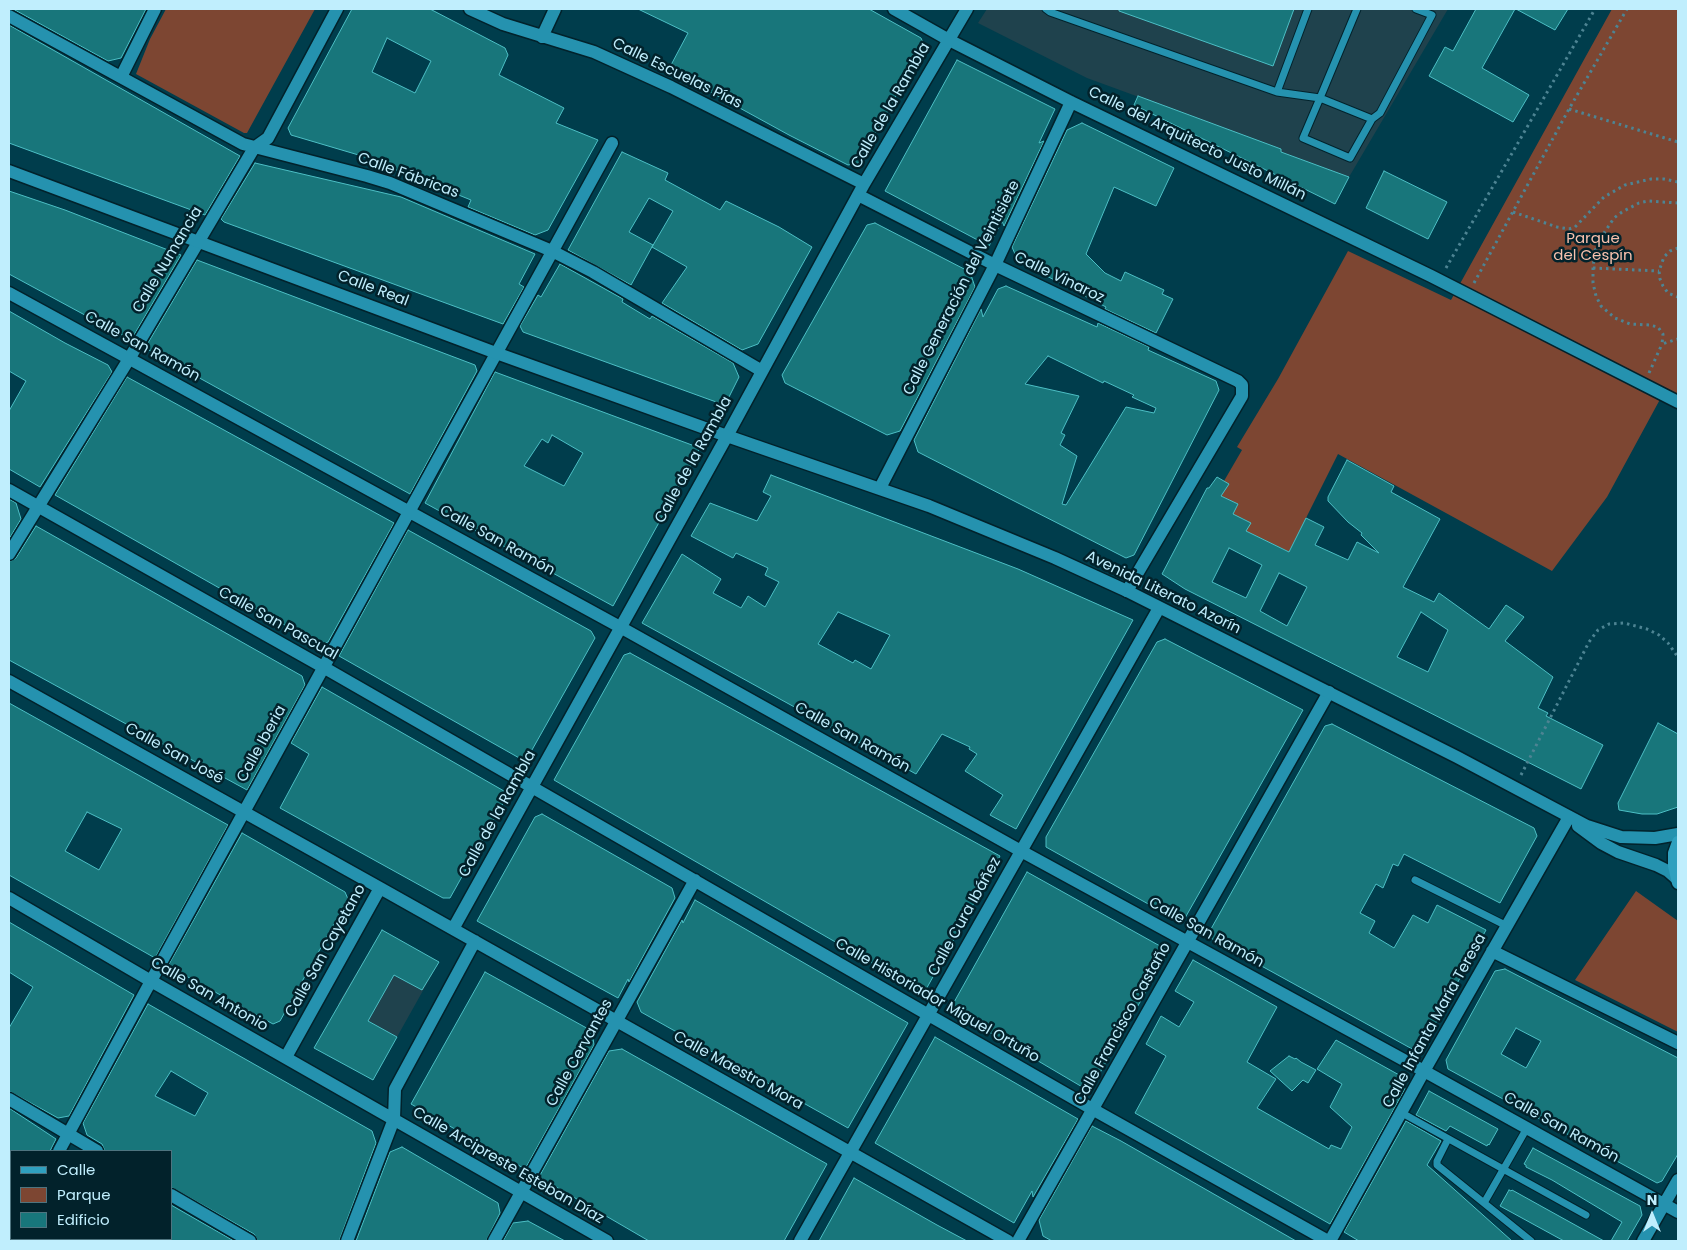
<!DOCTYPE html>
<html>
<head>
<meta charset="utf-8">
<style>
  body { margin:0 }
  #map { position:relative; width:1687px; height:1250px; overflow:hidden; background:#003d4c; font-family:Poppins,sans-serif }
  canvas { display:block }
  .frame { position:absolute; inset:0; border:10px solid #c0eefd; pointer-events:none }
  .legend { position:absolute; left:10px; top:1150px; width:162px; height:90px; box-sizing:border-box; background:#02222b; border:1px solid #4e747f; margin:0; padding:6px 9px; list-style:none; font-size:15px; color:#c0eefd }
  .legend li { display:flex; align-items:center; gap:10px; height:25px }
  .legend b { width:25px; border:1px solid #4e747f }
  .north { position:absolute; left:1627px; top:1190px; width:50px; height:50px; -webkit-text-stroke:4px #02222b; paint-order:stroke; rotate:0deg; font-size:14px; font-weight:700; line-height:20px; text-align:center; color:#c0eefd }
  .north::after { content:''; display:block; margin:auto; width:18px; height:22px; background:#c0eefd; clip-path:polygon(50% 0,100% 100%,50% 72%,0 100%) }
</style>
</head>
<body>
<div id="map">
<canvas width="1687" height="1250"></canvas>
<div class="frame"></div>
<ul class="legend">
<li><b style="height:6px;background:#2fa0bf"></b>Calle</li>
<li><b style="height:14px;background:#7d4632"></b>Parque</li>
<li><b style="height:14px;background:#18767b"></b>Edificio</li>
</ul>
<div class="north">N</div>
</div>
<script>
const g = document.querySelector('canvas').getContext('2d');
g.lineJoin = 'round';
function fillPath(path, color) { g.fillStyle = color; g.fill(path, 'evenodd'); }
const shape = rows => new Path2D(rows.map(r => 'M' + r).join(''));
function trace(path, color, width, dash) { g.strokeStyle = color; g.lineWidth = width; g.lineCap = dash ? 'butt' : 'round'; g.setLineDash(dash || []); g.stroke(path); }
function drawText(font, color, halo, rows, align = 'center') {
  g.font = font + ' Poppins,sans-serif'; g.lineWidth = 5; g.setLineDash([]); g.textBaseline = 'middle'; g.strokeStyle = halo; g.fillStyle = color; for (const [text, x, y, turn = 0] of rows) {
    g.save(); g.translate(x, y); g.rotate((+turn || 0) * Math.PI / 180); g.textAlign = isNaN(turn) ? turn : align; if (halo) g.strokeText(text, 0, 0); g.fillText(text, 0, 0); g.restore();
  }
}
const built = shape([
  [987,9,1448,9,1349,177,1281,152,1281,149,1087,78,978,23],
  [382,930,439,962,397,1037,338,1004]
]);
const green = shape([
  [166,9,315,9,247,133,244,133,136,74,150,39],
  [1612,9,1678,9,1678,399,1664,392,1607,497,1552,571,1338,454,1289,552,1246,531,1250,523,1242,518,1228,523,1238,504,1221,496,1228,484,1224,481,1242,450,1237,447,1278,379,1348,251,1451,300],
  [1636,891,1678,921,1678,1032,1575,980]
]);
const building = shape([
  [13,9,146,9,121,58,108,61,13,9],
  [352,9,430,9,505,48,508,55,499,75,564,108,556,123,598,140,548,230,535,235,468,207,471,200,362,156,291,135,288,128,352,9],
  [387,38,431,61,415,93,372,72,387,38],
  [638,9,869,9,921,38,924,45,859,163,848,165,789,135,674,72,671,65,688,33,638,9],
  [1119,9,1294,9,1273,66,1119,11,1119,9],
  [1476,9,1515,9,1482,68,1529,95,1513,122,1429,76,1445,47,1453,51,1476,9],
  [1516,9,1568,9,1555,30,1516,9],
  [9,25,240,156,205,215,9,143,9,25],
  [957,60,1055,109,1039,143,1044,141,1004,226,1002,221,989,246,885,191,957,60],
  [1138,96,1281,149,1281,152,1349,177,1335,204,1134,105,1138,96],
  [1082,123,1174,168,1156,206,1114,187,1086,254,1105,273,1121,281,1125,272,1164,290,1162,294,1173,299,1156,333,1105,309,1106,307,1018,261,1012,247,1067,130,1082,123],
  [622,152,668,173,665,180,720,210,726,201,779,227,812,247,758,344,742,350,662,303,687,267,652,247,673,211,649,198,629,232,653,245,631,285,568,250,622,152],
  [255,163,401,197,535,254,519,284,524,287,503,324,224,222,221,219,255,163],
  [1384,171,1447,202,1428,239,1366,208,1384,171],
  [9,191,65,210,181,255,131,340,9,274,9,191],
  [875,223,970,272,975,287,900,431,887,435,785,383,782,375,867,225,875,223],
  [197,260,475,365,477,371,410,494,145,348,197,260],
  [560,264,623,299,622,302,650,319,652,316,733,363,739,377,727,401,719,403,523,332,520,326,538,295,541,297,560,264],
  [1006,286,1097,327,1098,323,1149,347,1148,350,1216,381,1219,390,1134,555,1126,558,918,452,914,440,981,309,983,317,998,289,1006,286],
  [1048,356,1103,383,1104,381,1134,395,1132,397,1156,408,1154,413,1126,407,1066,505,1062,504,1077,456,1060,445,1065,435,1061,433,1079,396,1025,384,1048,356],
  [9,311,65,343,108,365,112,372,40,487,9,469,9,411,26,381,9,371,9,311],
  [495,372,700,448,613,606,425,503,495,372],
  [552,435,583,453,564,486,524,466,542,439,548,443,552,435],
  [127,377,394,523,328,642,320,645,55,495,127,377],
  [1347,460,1394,486,1391,492,1440,519,1403,587,1434,602,1439,593,1489,629,1506,605,1524,617,1505,641,1553,677,1538,708,1548,713,1546,716,1603,745,1581,789,1185,589,1162,574,1207,488,1209,488,1217,477,1229,484,1221,496,1238,504,1233,514,1251,523,1246,531,1289,552,1306,518,1324,527,1315,545,1348,560,1357,542,1379,553,1361,535,1362,533,1348,522,1328,501,1328,497,1347,460],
  [1229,548,1262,565,1246,598,1212,582,1229,548],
  [1279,573,1307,587,1287,626,1260,611,1279,573],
  [1421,612,1448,630,1428,672,1397,657,1421,612],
  [771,475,1018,569,1133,620,1016,829,990,815,1003,795,965,771,977,754,969,749,970,747,942,734,916,774,642,623,682,554,721,579,713,593,741,608,748,596,765,607,779,582,765,575,768,568,736,553,733,558,691,536,710,503,757,521,771,496,763,492,771,475],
  [838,612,890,635,871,669,855,660,853,663,818,644,838,612],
  [9,499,16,503,21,519,9,539,9,499],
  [36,526,302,676,305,685,247,790,9,660,9,562,16,558,36,526],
  [408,530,591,631,595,638,528,757,521,759,339,656,408,530],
  [1165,639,1303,710,1185,918,1177,920,1046,847,1046,837,1157,642,1165,639],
  [630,653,1000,856,924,993,554,780,624,655,630,653],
  [322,687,504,791,506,798,450,898,443,898,280,808,309,754,291,743,322,687],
  [9,703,228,825,155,958,9,875,9,703],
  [87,812,122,829,99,870,65,851,87,812],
  [1658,723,1678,734,1678,807,1657,814,1642,814,1619,810,1618,803,1658,723],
  [1332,724,1534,828,1537,836,1500,903,1404,854,1398,866,1393,864,1383,888,1376,884,1360,913,1375,921,1369,933,1394,948,1413,915,1428,923,1437,905,1486,930,1421,1050,1414,1050,1207,936,1325,726,1332,724],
  [542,814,672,888,675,898,629,982,628,979,618,998,477,921,535,817,542,814],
  [242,833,345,892,348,899,280,1021,273,1024,168,966,242,833],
  [1027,872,1169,951,1093,1085,1084,1088,955,1012,953,1004,1027,872],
  [695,900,908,1023,848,1128,641,1012,637,1002,682,920,683,923,695,900],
  [9,922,134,995,69,1116,58,1118,9,1091,9,1028,33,987,9,972,9,922],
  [382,930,439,962,422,990,394,975,368,1021,397,1037,373,1080,314,1048,382,930],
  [1193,960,1277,1007,1247,1062,1276,1079,1257,1108,1329,1149,1331,1145,1341,1149,1352,1127,1330,1107,1342,1084,1317,1069,1336,1040,1401,1076,1405,1089,1330,1224,1135,1113,1166,1056,1146,1044,1161,1016,1179,1027,1194,1002,1175,991,1193,960],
  [1505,969,1678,1058,1678,1154,1662,1181,1657,1183,1448,1069,1446,1060,1495,971,1505,969],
  [1516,1028,1541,1041,1526,1068,1501,1054,1516,1028],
  [485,972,592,1031,594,1045,525,1169,411,1104,485,972],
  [148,1004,372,1131,376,1143,339,1241,258,1241,254,1234,171,1187,171,1151,105,1151,102,1144,87,1135,83,1123,148,1004],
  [171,1071,208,1093,195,1116,155,1096,171,1071],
  [935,1037,1078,1119,1033,1197,1032,1191,1014,1223,875,1143,935,1037],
  [622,1049,827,1164,784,1241,649,1241,539,1177,609,1051,622,1049],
  [1289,1056,1295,1059,1296,1058,1301,1062,1316,1070,1308,1083,1303,1080,1292,1091,1270,1071,1289,1056],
  [1429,1091,1498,1129,1489,1145,1488,1144,1487,1146,1450,1126,1446,1131,1416,1115,1429,1091],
  [9,1108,56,1139,50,1151,9,1151,9,1108],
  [1406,1121,1441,1141,1427,1165,1512,1241,1359,1241,1344,1232,1406,1121],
  [1092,1126,1121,1141,1296,1241,1052,1241,1043,1236,1039,1220,1092,1126],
  [402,1147,498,1203,500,1213,486,1241,356,1241,390,1152,402,1147],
  [1533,1148,1640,1206,1642,1215,1627,1241,1611,1241,1622,1222,1552,1180,1526,1167,1526,1165,1524,1164,1533,1148],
  [854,1178,937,1225,967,1241,819,1241,854,1178],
  [1509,1190,1511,1191,1512,1190,1604,1241,1564,1241,1500,1206,1509,1190],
  [171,1205,234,1241,171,1241,171,1205],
  [528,1221,565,1241,503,1241,513,1223,528,1221]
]);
const path = shape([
  [1569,109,1678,142],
  [1678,203,1648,201,1639,203,1622,212,1614,218,1600,239,1595,251,1593,268,1593,283,1596,296,1601,306,1615,318,1630,324,1649,325,1658,327,1663,334,1662,344,1678,339],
  [1513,212,1557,227,1569,229,1575,227,1604,197,1625,185,1651,179,1664,179,1678,182],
  [1678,248,1670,251,1664,257,1659,271,1660,279,1663,286,1668,293,1678,297],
  [1446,268,1595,9],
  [1593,268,1659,271],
  [1474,283,1569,109,1627,9],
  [1649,373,1662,344],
  [1521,775,1589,642,1598,630,1609,624,1624,623,1647,629,1659,635,1668,643,1678,657]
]);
const lane = shape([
  [1046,9,1050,12,1277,92,1308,9],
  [1277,92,1320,98,1372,119,1350,158,1303,138,1320,98,1357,9],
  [1372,119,1380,113,1432,15,1416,9],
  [1415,880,1507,926],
  [1402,1113,1586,1215],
  [1448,1139,1437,1161,1437,1165,1531,1241],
  [1484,1203,1527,1128]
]);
const street = shape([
  [470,9,503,24,594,52,671,87,864,184],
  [894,9,949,40,1071,102,1431,276,1678,402],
  [9,16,243,144,367,176,390,183,552,251,593,272,762,371],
  [542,37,555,9],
  [121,77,155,9],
  [858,195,995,265,1238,381,1242,385,1242,396,1127,591],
  [9,293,620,627,1021,851,1424,1071,1678,1212],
  [880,488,995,265,1071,102],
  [9,490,323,667,1094,1110,1328,1241],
  [9,554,129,359,254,148,268,138,337,9],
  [9,681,380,888,1008,1241],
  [9,898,151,981,607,1241],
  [453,929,727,436,864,184,967,9],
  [1492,951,1678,1043],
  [286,1057,380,888],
  [9,1099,97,1151],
  [59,1151,151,981,612,143],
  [171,1195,250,1241],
  [9,1241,11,1238],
  [347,1241,394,1119,395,1089,475,941],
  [494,1241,695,880],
  [800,1241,1159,608],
  [1018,1241,1329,692],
  [1330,1241,1424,1071,1569,817],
  [1643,1241,1678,1180]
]);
const secondary = shape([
  [9,171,496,353,727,436,929,506,1055,558,1127,591,1457,757,1587,826,1621,837,1655,838,1678,834],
  [1578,826,1601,843,1618,852,1656,865,1668,871,1676,878]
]);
const primary = shape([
  [1678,842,1674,853,1674,866,1678,883]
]);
const streetNames = [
  ["Calle Escuelas Pías",677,74,26],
  ["Calle de la Rambla",891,106,-60],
  ["Calle del Arquitecto Justo Millán",1197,144,26],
  ["Calle Fábricas",408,176,20],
  ["Calle Numancia",168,260,-59],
  ["Calle Vinaroz",1059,278,26],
  ["Calle Generación del Veintisiete",962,288,-63],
  ["Calle Real",373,289,21],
  ["Calle San Ramón",142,347,29],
  ["Calle de la Rambla",694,460,-61],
  ["Calle San Ramón",497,541,29],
  ["Avenida Literato Azorín",1163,593,26],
  ["Calle San Pascual",278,624,29],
  ["Calle San Ramón",852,738,29],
  ["Calle Iberia",262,744,-61],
  ["Calle San José",174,754,29],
  ["Calle de la Rambla",498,814,-61],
  ["Calle Cura Ibáñez",965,917,-61],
  ["Calle San Ramón",1206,933,29],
  ["Calle San Cayetano",326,951,-61],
  ["Calle San Antonio",209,995,30],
  ["Calle Historiador Miguel Ortuño",937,1001,30],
  ["Calle Infanta María Teresa",1435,1021,-61],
  ["Calle Francisco Castaño",1123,1024,-61],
  ["Calle Cervantes",580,1053,-61],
  ["Calle Maestro Mora",738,1071,29],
  ["Calle San Ramón",1561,1128,29],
  ["Calle Arcipreste Esteban Díaz",508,1166,30]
];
const parkNames = [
  ["Parque",1593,239],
  ["del Cespín",1593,256]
];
fillPath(built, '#1f424d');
fillPath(green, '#7d4632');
fillPath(building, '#18767b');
trace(building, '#4cbfc5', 1);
trace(lane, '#02222b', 9);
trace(street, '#02222b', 15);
trace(secondary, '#02222b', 15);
trace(primary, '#02222b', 15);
trace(path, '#4d8493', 3, [2.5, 4]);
trace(lane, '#2592af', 7);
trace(street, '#2592af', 12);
trace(secondary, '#2592af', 12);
trace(primary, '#2fa0bf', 12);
drawText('15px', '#c0eefd', '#02222b', streetNames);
drawText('15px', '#f8c1ad', '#02222b', parkNames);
</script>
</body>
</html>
